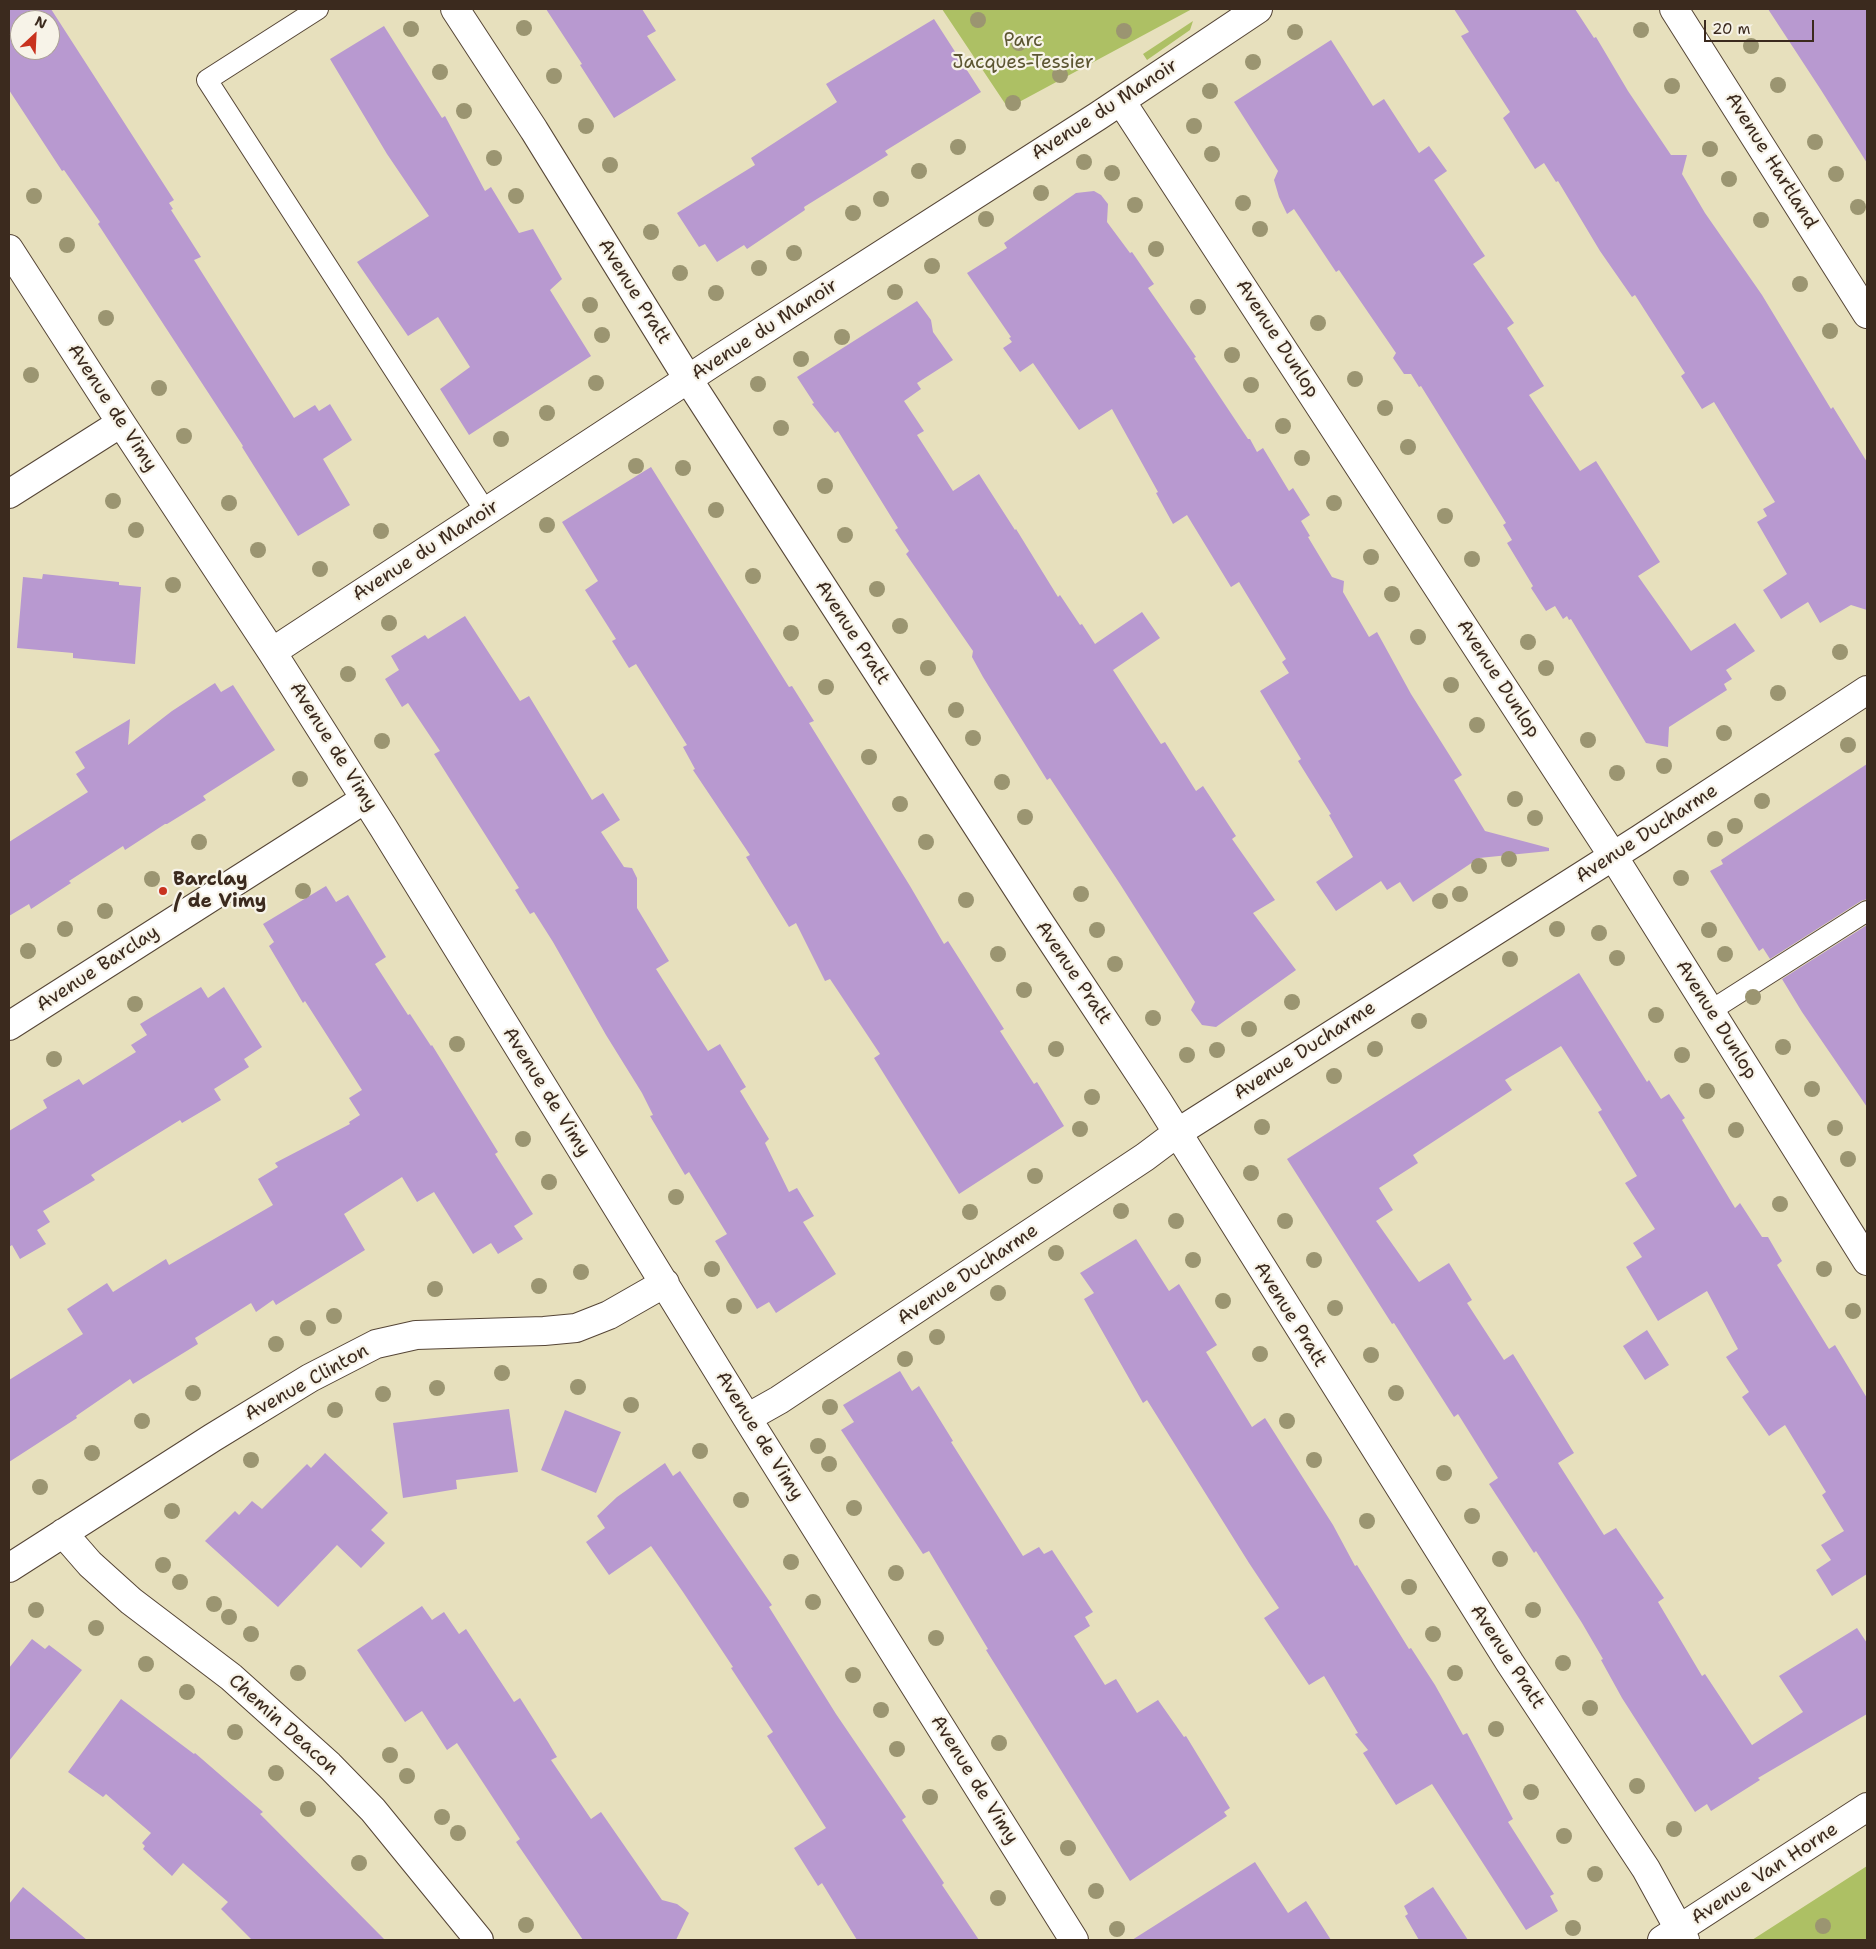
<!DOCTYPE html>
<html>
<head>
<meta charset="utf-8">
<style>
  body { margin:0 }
  #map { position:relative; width:1876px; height:1949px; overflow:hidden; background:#e7e0bd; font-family:"Shantell Sans",sans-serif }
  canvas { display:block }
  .frame { position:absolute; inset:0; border:10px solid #3b2a1e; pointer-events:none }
  .north { position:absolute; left:10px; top:10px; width:50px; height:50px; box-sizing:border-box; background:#f7f3e8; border:1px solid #aca397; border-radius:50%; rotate:25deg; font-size:14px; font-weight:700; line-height:20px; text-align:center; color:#3b2a1e }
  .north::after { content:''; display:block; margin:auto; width:18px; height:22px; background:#c8321e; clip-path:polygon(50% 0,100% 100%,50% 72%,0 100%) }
  .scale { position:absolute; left:1704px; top:20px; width:110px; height:22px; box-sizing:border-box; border:2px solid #3b2a1e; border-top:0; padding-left:6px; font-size:15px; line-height:18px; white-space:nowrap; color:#3b2a1e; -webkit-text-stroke:4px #f7f3e8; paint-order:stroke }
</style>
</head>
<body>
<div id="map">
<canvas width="1876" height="1949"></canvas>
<div class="frame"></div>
<div class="north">N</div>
<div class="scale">20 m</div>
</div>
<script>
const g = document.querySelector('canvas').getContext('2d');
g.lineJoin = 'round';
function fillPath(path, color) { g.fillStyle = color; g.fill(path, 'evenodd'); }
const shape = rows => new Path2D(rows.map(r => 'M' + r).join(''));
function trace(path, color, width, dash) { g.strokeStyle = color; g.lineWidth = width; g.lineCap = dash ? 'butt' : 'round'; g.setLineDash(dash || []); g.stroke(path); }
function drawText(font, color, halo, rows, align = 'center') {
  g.font = font + ' "Shantell Sans",sans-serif'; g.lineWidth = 4.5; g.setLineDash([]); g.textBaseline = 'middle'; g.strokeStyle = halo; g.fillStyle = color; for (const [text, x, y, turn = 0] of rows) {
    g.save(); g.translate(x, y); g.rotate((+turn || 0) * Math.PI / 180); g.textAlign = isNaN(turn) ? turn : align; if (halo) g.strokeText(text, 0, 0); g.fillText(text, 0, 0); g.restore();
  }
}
const green = shape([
  [942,9,1192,9,1008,108],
  [1193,21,1190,30,1147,60,1143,54],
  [1867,1866,1867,1940,1752,1940]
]);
const building = shape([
  [9,9,51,9,174,200,169,203,173,209,171,210,201,257,194,260,294,418,315,405,319,411,330,404,352,440,323,459,350,505,298,536,242,447,243,446,98,224,100,222,64,170,62,171,9,90],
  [20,20,50,20,50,50,20,50],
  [546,9,642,9,656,31,647,36,676,80,614,118,580,65,582,64],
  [1454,9,1575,9,1594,38,1596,37,1628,91,1671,155,1687,155,1682,174,1705,213,1762,295,1831,409,1833,407,1867,462,1867,610,1851,605,1820,623,1808,602,1781,619,1763,590,1787,574,1757,522,1767,516,1763,509,1775,502,1714,402,1702,409,1681,376,1685,373,1635,295,1632,297,1600,251,1558,181,1556,182,1544,163,1535,169,1503,118,1510,112,1461,36,1469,32],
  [1768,9,1867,9,1867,163,1821,90],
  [934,19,981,92,885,151,888,155,804,207,805,210,747,249,744,245,717,262,705,244,699,247,677,213,755,165,751,158,837,102,826,84],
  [384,26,442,118,445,116,485,191,491,187,519,233,533,229,562,279,550,290,591,356,469,435,440,389,470,367,438,317,408,336,357,262,429,216,387,154,330,59],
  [1331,40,1373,106,1384,99,1419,153,1429,146,1447,171,1434,180,1485,256,1473,264,1514,323,1507,328,1544,386,1529,395,1580,471,1596,461,1660,562,1638,576,1691,651,1735,623,1755,651,1726,670,1732,679,1724,684,1727,690,1669,727,1668,747,1646,743,1571,619,1569,620,1567,616,1563,619,1555,606,1546,611,1531,588,1533,586,1507,543,1512,540,1503,525,1506,523,1421,386,1419,387,1411,374,1404,374,1393,358,1396,353,1339,270,1336,272,1294,209,1287,214,1279,197,1274,180,1278,171,1234,102],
  [1094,191,1101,195,1108,204,1107,222,1130,253,1132,252,1154,284,1148,288,1196,357,1194,358,1248,439,1250,439,1257,452,1263,448,1289,491,1293,488,1310,515,1301,521,1310,536,1308,537,1332,577,1344,581,1343,592,1369,637,1377,632,1411,694,1462,775,1454,780,1485,831,1549,848,1549,851,1479,858,1413,902,1400,882,1387,890,1381,881,1336,911,1316,882,1353,857,1329,815,1331,814,1298,761,1301,759,1260,691,1289,673,1282,662,1286,659,1239,582,1231,587,1187,515,1173,524,1156,493,1158,492,1112,409,1079,430,1033,363,1020,372,1003,348,1012,342,1009,338,1011,337,967,273,1007,248,1004,243,1076,193],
  [917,301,931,320,933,332,953,360,917,383,921,389,904,401,924,431,917,435,953,491,979,474,1015,530,1016,529,1058,597,1060,595,1080,625,1082,624,1095,644,1142,612,1160,638,1113,670,1161,744,1165,742,1196,791,1203,786,1236,836,1232,839,1275,900,1253,913,1296,970,1216,1027,1202,1025,1191,1010,1195,1002,1120,884,1050,778,1047,780,983,677,972,657,973,651,906,554,909,551,895,530,898,528,838,431,835,433,812,404,814,403,797,377],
  [651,467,789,687,792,686,814,721,809,723,910,886,944,944,948,941,1004,1029,1000,1031,1034,1084,1037,1082,1064,1126,959,1194,874,1058,880,1054,830,979,825,981,796,923,789,927,746,857,750,855,693,770,695,769,683,747,687,745,636,664,629,668,612,641,616,639,585,590,598,581,562,522],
  [43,574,119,582,119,585,141,587,135,664,73,658,73,653,17,648,23,577,42,579],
  [465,616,520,701,529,696,592,800,603,793,620,820,601,832,624,867,632,868,637,878,637,908,669,961,656,969,708,1051,720,1044,746,1087,740,1091,769,1139,765,1143,789,1192,797,1188,814,1216,803,1222,836,1274,776,1313,769,1302,757,1309,715,1241,727,1234,689,1172,685,1175,650,1116,653,1115,642,1093,606,1035,553,942,534,912,530,914,515,890,519,888,434,754,440,751,408,703,402,707,385,679,399,670,391,656,425,635,428,639],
  [215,683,221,692,233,685,275,750,203,796,206,800,167,824,165,824,125,850,123,846,69,881,71,883,31,909,29,904,9,916,9,842,88,792,76,774,85,768,75,752,130,719,128,745,172,711],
  [1867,764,1867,899,1861,901,1770,959,1763,948,1759,951,1710,871,1723,864,1721,860],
  [326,886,336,902,348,895,386,957,375,964,408,1015,410,1014,431,1046,432,1045,498,1152,495,1154,533,1214,514,1226,523,1239,498,1254,491,1243,473,1254,434,1192,417,1202,402,1177,344,1214,365,1250,276,1305,273,1300,256,1312,251,1303,195,1338,198,1344,133,1384,130,1379,76,1416,77,1418,9,1462,9,1380,83,1334,67,1309,107,1283,113,1292,166,1259,169,1265,273,1205,258,1179,278,1167,275,1163,350,1124,349,1122,360,1115,349,1098,362,1090,305,1001,303,1003,269,946,274,942,263,924],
  [1867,925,1867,1107,1802,1012,1782,979],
  [1579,973,1647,1082,1649,1080,1661,1099,1669,1094,1685,1118,1682,1120,1735,1208,1740,1203,1762,1237,1768,1237,1782,1261,1777,1265,1829,1349,1835,1345,1867,1398,1867,1574,1832,1596,1816,1570,1831,1560,1821,1545,1844,1531,1822,1495,1826,1492,1785,1425,1769,1436,1742,1397,1749,1392,1726,1357,1738,1349,1707,1291,1658,1321,1626,1267,1642,1257,1633,1243,1655,1229,1625,1183,1637,1176,1598,1112,1602,1110,1561,1046,1505,1080,1512,1090,1413,1155,1418,1163,1379,1188,1393,1210,1376,1221,1419,1282,1449,1263,1472,1300,1467,1303,1504,1360,1513,1354,1574,1453,1558,1463,1604,1535,1616,1528,1664,1598,1658,1602,1702,1676,1705,1674,1752,1745,1803,1712,1779,1676,1857,1628,1867,1643,1867,1714,1758,1778,1760,1780,1711,1811,1707,1804,1695,1812,1622,1698,1601,1660,1603,1659,1582,1623,1536,1551,1534,1553,1489,1484,1498,1478,1458,1414,1454,1417,1394,1323,1392,1324,1287,1159],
  [201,987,208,998,224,987,262,1047,244,1059,249,1067,214,1089,221,1100,182,1123,180,1120,91,1175,95,1180,43,1211,50,1222,37,1230,46,1244,20,1259,12,1245,9,1247,9,1131,47,1108,43,1100,79,1079,83,1085,136,1052,131,1045,147,1035,140,1024],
  [1136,1239,1169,1291,1179,1284,1217,1345,1206,1352,1252,1427,1265,1418,1333,1525,1355,1566,1357,1565,1409,1649,1411,1648,1435,1685,1463,1735,1467,1733,1513,1819,1508,1822,1554,1894,1550,1896,1558,1911,1526,1930,1432,1784,1396,1805,1363,1753,1368,1750,1355,1734,1358,1733,1324,1676,1309,1685,1264,1618,1279,1608,1249,1563,1147,1400,1143,1403,1084,1299,1094,1293,1080,1273],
  [1647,1330,1669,1365,1645,1380,1623,1346],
  [900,1371,912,1391,919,1386,953,1441,951,1442,1023,1556,1039,1547,1044,1554,1052,1550,1093,1612,1085,1617,1090,1626,1074,1636,1105,1685,1116,1679,1137,1713,1158,1700,1184,1737,1186,1736,1230,1808,1224,1812,1227,1816,1130,1881,986,1650,988,1649,929,1551,923,1554,841,1430,854,1422,843,1405],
  [509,1409,518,1472,456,1480,457,1489,403,1498,393,1423],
  [565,1410,621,1432,596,1493,541,1470],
  [325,1453,388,1513,371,1530,385,1543,361,1568,337,1545,278,1607,205,1541,235,1511,239,1515,252,1501,262,1509,307,1464,311,1468],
  [665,1463,673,1476,680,1471,772,1605,769,1607,836,1714,906,1817,902,1820,944,1883,942,1885,979,1940,857,1940,822,1883,818,1886,794,1848,826,1828,767,1736,773,1732,731,1668,733,1667,683,1592,651,1546,609,1575,586,1542,605,1528,597,1516,617,1497],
  [422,1606,432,1620,444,1612,459,1634,466,1629,514,1702,520,1698,548,1742,557,1757,551,1760,591,1819,601,1812,662,1900,677,1904,689,1913,676,1940,583,1940,516,1842,520,1839,457,1743,447,1750,422,1711,405,1722,357,1650],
  [32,1639,45,1649,49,1645,82,1670,9,1761,9,1668],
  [121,1699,194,1754,195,1753,263,1812,260,1814,385,1940,252,1940,221,1909,228,1902,183,1863,172,1876,143,1849,145,1846,142,1843,151,1833,106,1794,103,1797,68,1772],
  [1255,1862,1288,1913,1306,1901,1331,1940,1132,1940],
  [23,1887,87,1940,9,1940,9,1904],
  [1433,1887,1468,1940,1419,1940,1405,1916,1408,1914,1404,1906]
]);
const lane = shape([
  [318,9,207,80,486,512],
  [1710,1011,1867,911]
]);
const street = shape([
  [455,9,534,130,688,379,1038,920,1157,1100,1510,1663,1646,1869,1685,1940],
  [1674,9,1867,314],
  [1121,101,1613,856,1867,1261],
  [9,249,121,423,272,652,383,827,747,1418,1074,1940],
  [9,494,121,423],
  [272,652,714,362,1098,116,1258,9],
  [9,1026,365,799],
  [747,1418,779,1400,1145,1157,1177,1133,1640,839,1867,690],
  [63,1533,90,1564,131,1601,231,1677,329,1765,373,1810,479,1940],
  [9,1568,212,1438,310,1378,376,1344,416,1335,544,1331,576,1328,609,1315,665,1283]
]);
const secondary = shape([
  [1662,1940,1867,1807]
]);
const trees = [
  [978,20],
  [524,28],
  [411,29],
  [1641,30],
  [1124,31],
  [1295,32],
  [1019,43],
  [1751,46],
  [1253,62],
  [440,72],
  [1060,75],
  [554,76],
  [1778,85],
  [1672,86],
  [1210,91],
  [1013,103],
  [464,111],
  [586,126],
  [1194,126],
  [1815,142],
  [958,147],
  [1710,149],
  [1212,154],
  [494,158],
  [1084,162],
  [610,165],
  [919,171],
  [1112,173],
  [1836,174],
  [1729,179],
  [1041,193],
  [34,196],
  [516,196],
  [881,199],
  [1243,203],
  [1135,205],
  [1858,207],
  [853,213],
  [986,219],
  [1761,220],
  [1260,229],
  [651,232],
  [67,245],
  [1156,249],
  [794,253],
  [932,266],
  [759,268],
  [680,273],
  [1800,284],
  [895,292],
  [716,293],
  [590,305],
  [1198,307],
  [106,318],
  [1318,323],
  [1830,331],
  [602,335],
  [842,337],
  [1232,355],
  [801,359],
  [31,375],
  [1355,379],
  [596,383],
  [758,384],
  [1251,385],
  [159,388],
  [1385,408],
  [547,413],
  [1283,426],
  [781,428],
  [184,436],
  [501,439],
  [1408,447],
  [1302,458],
  [636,466],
  [683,468],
  [825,486],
  [113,501],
  [229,503],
  [1334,503],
  [716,510],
  [1445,516],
  [547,525],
  [136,530],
  [381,531],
  [845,535],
  [258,550],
  [1371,557],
  [1472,559],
  [320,569],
  [753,576],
  [173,585],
  [877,589],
  [1392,594],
  [389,623],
  [900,626],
  [791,633],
  [1418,637],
  [1528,642],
  [1840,652],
  [928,668],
  [1546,668],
  [348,674],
  [1451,685],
  [826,687],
  [1778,693],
  [956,710],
  [1477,725],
  [1724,733],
  [973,738],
  [1588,740],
  [382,741],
  [1848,745],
  [869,757],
  [1664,766],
  [1617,773],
  [300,779],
  [1002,782],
  [1515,799],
  [1762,801],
  [900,804],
  [1025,817],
  [1535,818],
  [1735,826],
  [1715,839],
  [199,842],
  [926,842],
  [1509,859],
  [1479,866],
  [1681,878],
  [152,879],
  [303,891],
  [1081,894],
  [1460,894],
  [966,900],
  [1440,901],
  [105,911],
  [65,929],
  [1557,929],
  [1097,930],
  [1709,930],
  [1599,933],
  [28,951],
  [998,954],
  [1725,954],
  [1617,958],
  [1510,959],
  [1115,964],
  [1024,990],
  [1753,997],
  [1292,1002],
  [135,1004],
  [1656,1015],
  [1153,1018],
  [1419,1021],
  [1249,1029],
  [457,1044],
  [1783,1047],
  [1056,1049],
  [1375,1049],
  [1217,1050],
  [1187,1055],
  [1682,1055],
  [54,1059],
  [1334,1076],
  [1812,1089],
  [1707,1091],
  [1092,1097],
  [1262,1127],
  [1835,1128],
  [1080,1129],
  [1736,1130],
  [523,1139],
  [1848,1159],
  [1251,1173],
  [1035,1176],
  [549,1182],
  [676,1197],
  [1780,1204],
  [1121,1211],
  [970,1212],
  [1176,1221],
  [1285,1221],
  [1056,1253],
  [1193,1260],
  [1314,1260],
  [712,1269],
  [1824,1269],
  [581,1272],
  [539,1286],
  [435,1289],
  [998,1293],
  [1223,1301],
  [734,1306],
  [1335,1308],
  [1853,1311],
  [334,1316],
  [308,1328],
  [937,1337],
  [276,1344],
  [1260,1354],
  [1371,1355],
  [905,1359],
  [502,1373],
  [578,1387],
  [437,1388],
  [193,1393],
  [1396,1393],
  [383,1394],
  [631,1405],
  [830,1407],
  [335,1410],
  [142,1421],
  [1287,1421],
  [818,1446],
  [700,1451],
  [92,1453],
  [251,1460],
  [1314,1460],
  [829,1464],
  [1444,1473],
  [40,1487],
  [741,1500],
  [854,1508],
  [172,1511],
  [1472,1516],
  [1367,1521],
  [1500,1559],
  [791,1562],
  [163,1565],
  [896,1573],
  [180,1582],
  [1409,1587],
  [813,1602],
  [214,1604],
  [36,1610],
  [1533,1610],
  [229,1617],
  [96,1628],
  [251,1634],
  [1433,1634],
  [936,1638],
  [1563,1663],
  [146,1664],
  [298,1673],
  [1455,1673],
  [853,1675],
  [187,1692],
  [1590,1708],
  [881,1710],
  [1496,1729],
  [235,1732],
  [999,1743],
  [897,1749],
  [390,1755],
  [276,1773],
  [407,1776],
  [1637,1786],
  [1531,1792],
  [930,1797],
  [308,1809],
  [442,1817],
  [1674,1829],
  [458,1833],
  [1564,1836],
  [1068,1848],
  [359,1863],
  [1595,1874],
  [1096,1891],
  [998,1898],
  [526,1925],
  [1823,1926],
  [1573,1928],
  [1117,1929]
];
const markers = [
  [163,891,5,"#c8321e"]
];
const parkNames = [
  ["Parc",1023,41],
  ["Jacques-Tessier",1023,63]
];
const streetNames = [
  ["Avenue du Manoir",1105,110,-33],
  ["Avenue Hartland",1771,161,58],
  ["Avenue Pratt",634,292,58],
  ["Avenue du Manoir",765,330,-33],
  ["Avenue Dunlop",1277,339,57],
  ["Avenue de Vimy",112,408,57],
  ["Avenue du Manoir",426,551,-33],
  ["Avenue Pratt",852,633,57],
  ["Avenue Dunlop",1498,679,57],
  ["Avenue de Vimy",333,747,58],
  ["Avenue Ducharme",1647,834,-33],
  ["Avenue Barclay",98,969,-33],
  ["Avenue Pratt",1073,973,56],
  ["Avenue Dunlop",1716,1020,58],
  ["Avenue Ducharme",1305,1051,-33],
  ["Avenue de Vimy",546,1092,58],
  ["Avenue Ducharme",968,1275,-34],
  ["Avenue Pratt",1290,1315,58],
  ["Avenue Clinton",307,1383,-29],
  ["Avenue de Vimy",759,1436,58],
  ["Avenue Pratt",1507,1657,57],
  ["Chemin Deacon",283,1725,42],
  ["Avenue de Vimy",974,1780,58],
  ["Avenue Van Horne",1765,1874,-33]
];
const poiNames = [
  ["Barclay",173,880],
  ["/ de Vimy",173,902]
];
fillPath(green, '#adc064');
fillPath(building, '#b899d0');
trace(lane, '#554536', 22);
trace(street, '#554536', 30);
trace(secondary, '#554536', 30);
trace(lane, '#fff', 20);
trace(street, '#fff', 28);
trace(secondary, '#fff', 28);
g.fillStyle = '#9b9571';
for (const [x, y] of trees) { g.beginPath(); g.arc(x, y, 8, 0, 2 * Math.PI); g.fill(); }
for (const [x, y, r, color] of markers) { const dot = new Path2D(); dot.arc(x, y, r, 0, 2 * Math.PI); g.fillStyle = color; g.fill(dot); trace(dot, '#f7f3e8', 2); }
drawText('19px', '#5d5733', '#f7f3e8', parkNames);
drawText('19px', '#3b2a1e', '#f7f3e8', streetNames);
drawText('bold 19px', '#3b2a1e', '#f7f3e8', poiNames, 'left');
</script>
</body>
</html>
